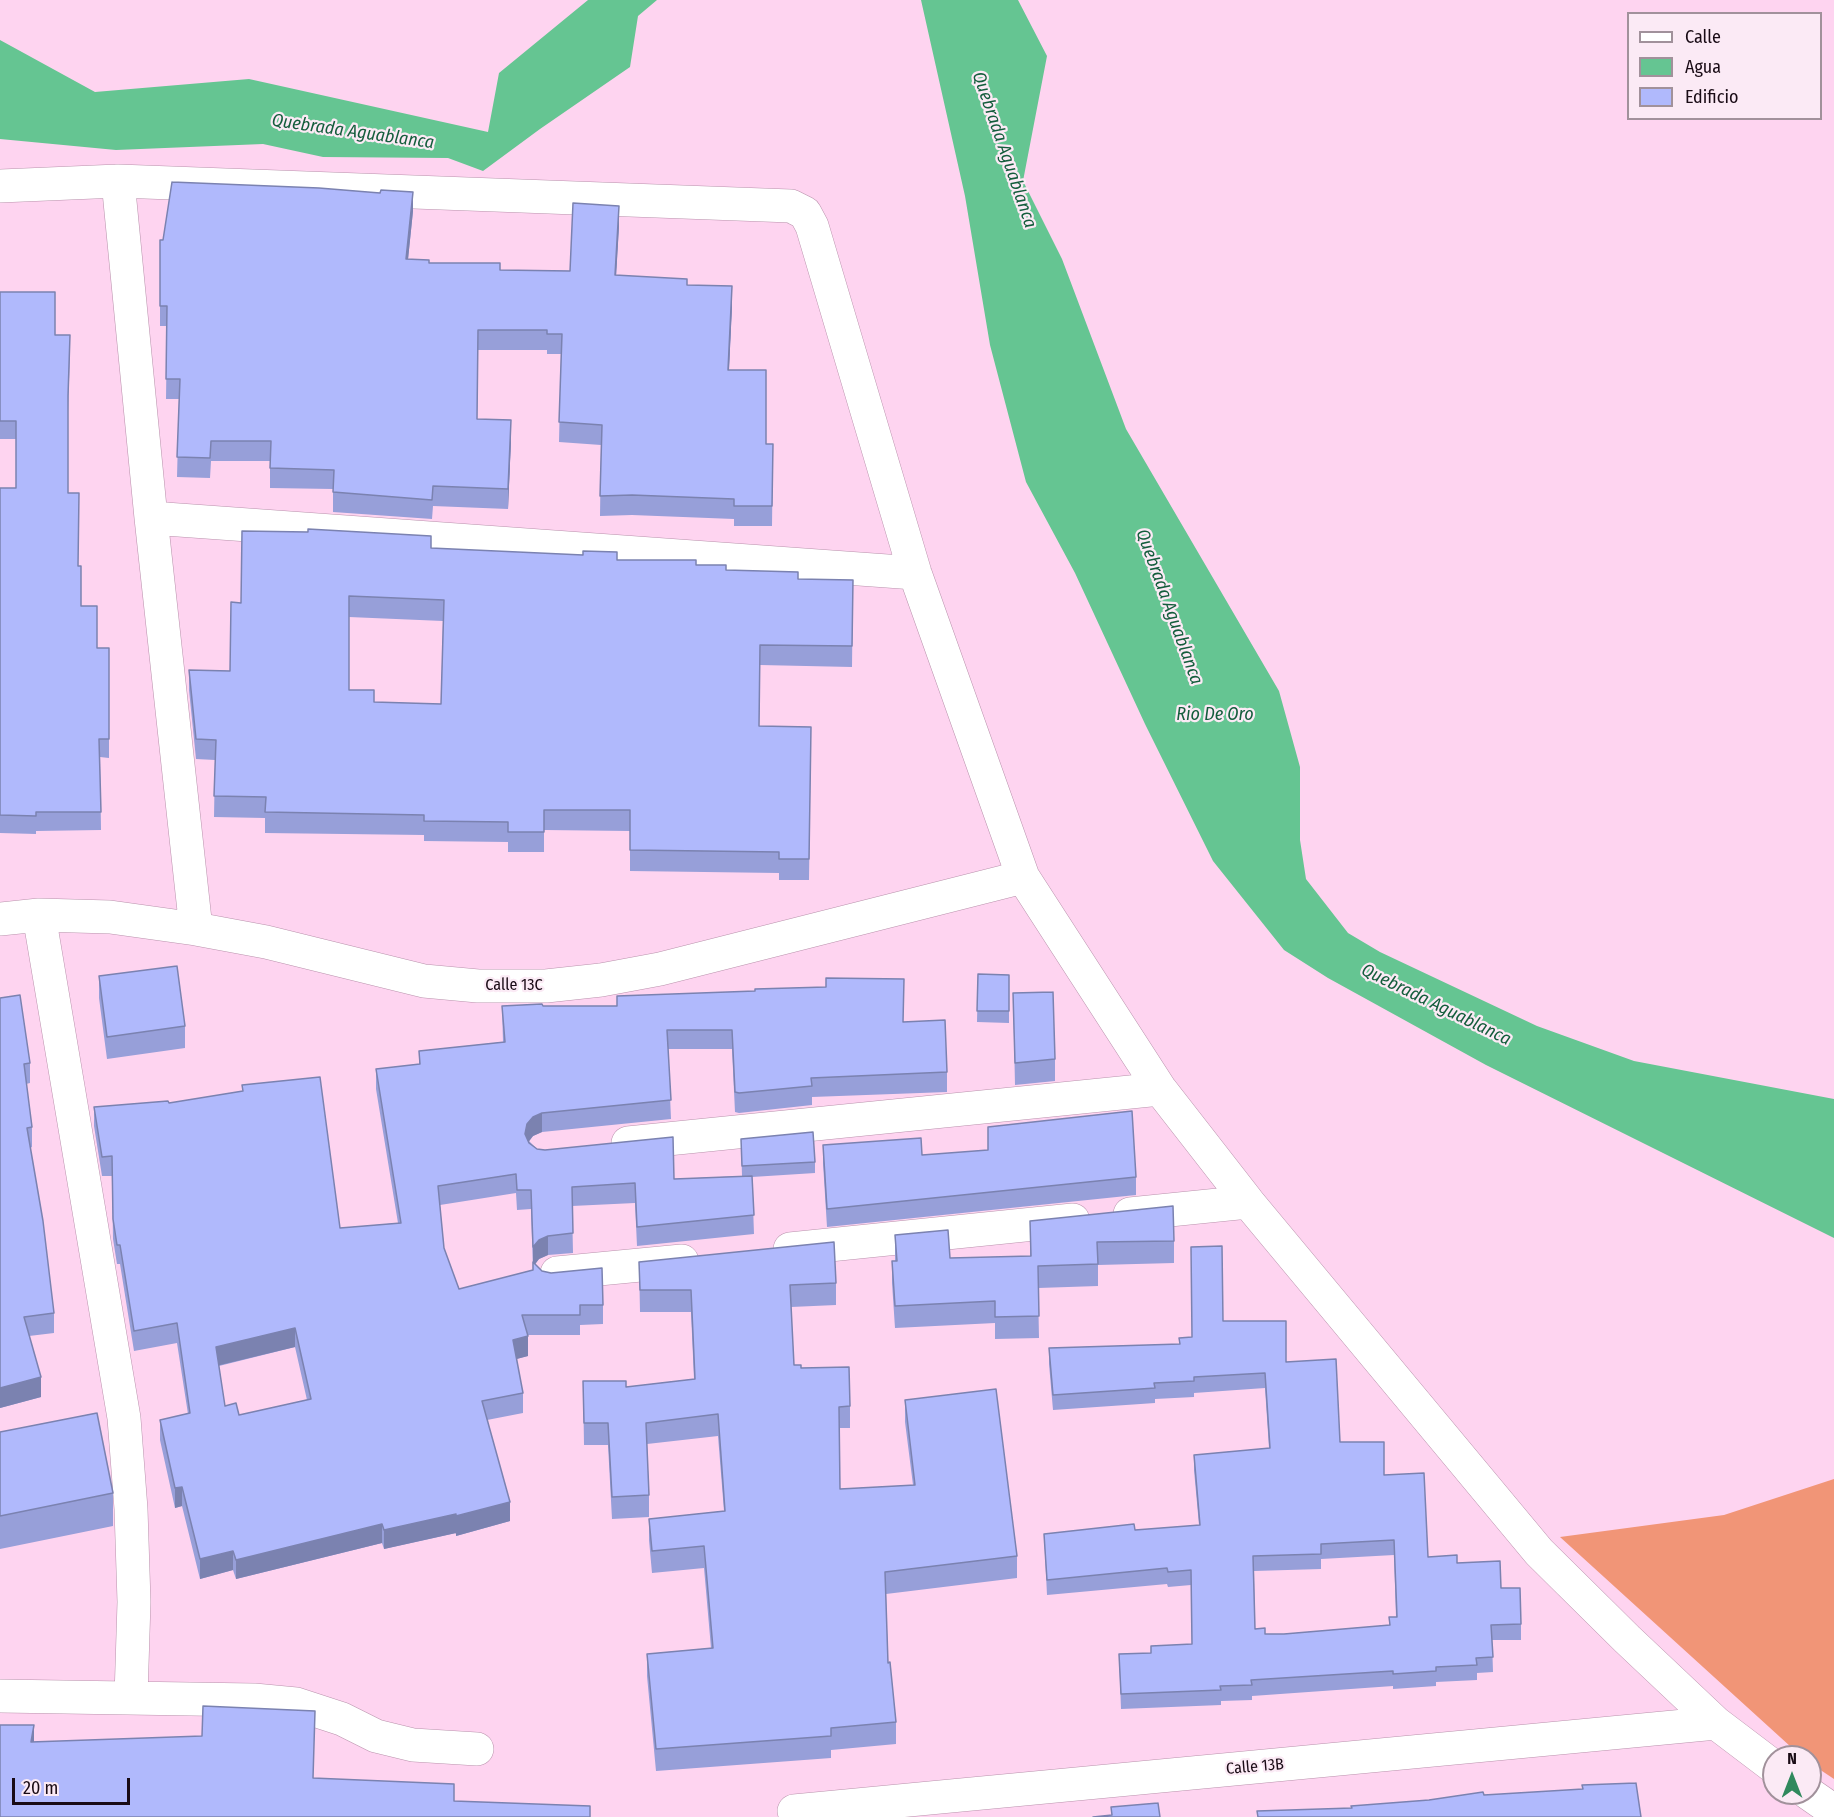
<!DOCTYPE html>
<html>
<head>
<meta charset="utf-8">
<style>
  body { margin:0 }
  #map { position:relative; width:1834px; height:1817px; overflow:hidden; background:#fed4f0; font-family:"Fira Sans Condensed",sans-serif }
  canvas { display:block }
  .legend { position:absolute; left:1627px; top:12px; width:195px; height:108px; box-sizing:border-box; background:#fbeaf5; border:2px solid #a1919b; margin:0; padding:8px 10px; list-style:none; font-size:18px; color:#190b15 }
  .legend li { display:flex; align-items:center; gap:12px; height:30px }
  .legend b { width:30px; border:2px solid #a1919b }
  .north { position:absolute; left:1762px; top:1745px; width:60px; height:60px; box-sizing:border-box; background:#fbeaf5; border:2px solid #a1919b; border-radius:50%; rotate:0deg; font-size:16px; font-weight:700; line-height:24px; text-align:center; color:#190b15 }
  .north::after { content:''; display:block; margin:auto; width:21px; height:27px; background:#30895d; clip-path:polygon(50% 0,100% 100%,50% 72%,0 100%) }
  .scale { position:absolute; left:12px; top:1778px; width:118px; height:27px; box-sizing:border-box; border:3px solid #190b15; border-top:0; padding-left:8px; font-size:18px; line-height:21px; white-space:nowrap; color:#190b15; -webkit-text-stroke:4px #fbeaf5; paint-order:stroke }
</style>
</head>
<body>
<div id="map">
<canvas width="1834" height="1817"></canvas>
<ul class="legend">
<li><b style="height:8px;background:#fff"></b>Calle</li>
<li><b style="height:16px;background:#65c592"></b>Agua</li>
<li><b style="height:16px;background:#b0b9fc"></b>Edificio</li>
</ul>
<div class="north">N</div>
<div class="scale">20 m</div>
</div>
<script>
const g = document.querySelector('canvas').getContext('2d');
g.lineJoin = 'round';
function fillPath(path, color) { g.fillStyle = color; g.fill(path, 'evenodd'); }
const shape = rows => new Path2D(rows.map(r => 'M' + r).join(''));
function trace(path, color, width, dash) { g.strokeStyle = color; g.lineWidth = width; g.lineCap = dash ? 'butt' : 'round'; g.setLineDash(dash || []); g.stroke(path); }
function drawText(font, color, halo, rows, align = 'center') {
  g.font = font + ' "Fira Sans Condensed",sans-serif'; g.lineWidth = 4.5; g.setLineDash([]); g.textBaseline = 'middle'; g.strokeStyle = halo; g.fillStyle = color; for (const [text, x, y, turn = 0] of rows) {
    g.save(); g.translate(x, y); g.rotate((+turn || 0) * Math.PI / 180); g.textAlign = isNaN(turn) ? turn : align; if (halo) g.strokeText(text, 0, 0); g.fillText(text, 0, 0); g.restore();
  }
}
const forest = shape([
  [1834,1479,1834,1779,1810,1763,1810,1757,1802,1757,1560,1537,1724,1515]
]);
const water = shape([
  [588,0,657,0,638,16,630,67,540,129,483,171,448,158,323,157,263,144,116,150,0,139,0,40,95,92,249,79,488,132,499,73],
  [921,0,1018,0,1047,56,1023,181,1062,259,1126,429,1279,691,1300,767,1300,840,1306,879,1348,933,1380,952,1537,1026,1634,1061,1834,1099,1834,1238,1486,1065,1328,978,1284,950,1213,861,1145,724,1075,573,1026,482,990,345,965,196]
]);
const minor = shape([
  [118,181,151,518,196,929],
  [0,186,118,181,791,206,805,213,812,226,915,573,1023,877,1160,1089,1248,1202,1539,1552,1627,1639,1716,1723,1774,1767],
  [151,518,915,573],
  [39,915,124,1418,131,1509,134,1602,131,1697],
  [0,919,39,915,110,917,196,929,266,942,424,981,478,986,546,986,601,980,660,969,1023,877],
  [628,1143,1160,1089],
  [1130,1214,1248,1202],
  [790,1249,1073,1220],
  [557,1273,682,1261],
  [0,1696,254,1700,296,1704,342,1719,376,1736,413,1745,477,1749],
  [1808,1793,1834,1811],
  [794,1811,1716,1723]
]);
const wall = shape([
  [413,211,408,259,429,263,500,270,570,271,619,226,616,275,687,285,732,306,729,370,766,444,773,444,772,526,734,526,734,519,632,515,600,516,601,445,559,442,561,354,547,354,547,350,478,350,477,419,511,440,508,509,433,506,432,519,333,512,333,489,270,488,270,461,211,461,210,478,177,477,179,399,166,399,167,326,160,326,160,240],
  [0,292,55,335,70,353,68,411,68,493,78,566,81,606,97,648,109,648,109,758,100,757,101,830,36,831,36,834,0,833,0,488,16,488,16,439,0,439],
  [431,548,696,565,726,570,798,579,853,580,852,667,760,665,759,726,811,727,809,880,779,880,779,873,630,871,630,831,544,830,544,852,508,852,508,842,424,841,424,835,265,833,265,818,214,817,215,760,196,759,189,690,189,670,230,671,241,603],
  [349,617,443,621,441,704,374,702,349,690],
  [978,974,1009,975,1009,1023,977,1022],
  [99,976,185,1026,185,1048,107,1059,99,998],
  [1013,993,1055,1059,1055,1081,1015,1085],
  [0,998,30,1063,30,1083,26,1084,32,1127,32,1147,30,1148,54,1313,54,1333,29,1336,41,1397,0,1408],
  [502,1006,543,1006,903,1022,947,1072,947,1092,812,1097,812,1105,739,1113,735,1112,732,1049,668,1049,671,1119,542,1132,533,1136,529,1141,537,1149,674,1179,742,1176,741,1139,815,1162,815,1173,752,1177,754,1234,637,1246,635,1203,572,1206,573,1253,548,1255,539,1259,535,1264,542,1271,603,1305,603,1324,580,1325,580,1335,528,1335,528,1356,516,1359,523,1393,523,1413,487,1420,510,1521,456,1536,456,1533,384,1549,382,1543,236,1579,233,1570,200,1579,182,1506,175,1508,160,1440,160,1420,188,1414,177,1343,134,1351,120,1264,117,1264,113,1239,112,1176,102,1176,94,1126,94,1107,340,1228,398,1223,376,1089,376,1069,419,1064,419,1051,503,1042],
  [516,1193,517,1210,531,1209,533,1270,459,1289,444,1248,440,1205],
  [295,1347,307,1400,239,1415,225,1406,219,1366],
  [823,1145,1136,1177,1136,1195,827,1227,823,1163],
  [1030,1221,1174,1241,1174,1263,1098,1265,1098,1286,1038,1288,1039,1338,995,1339,995,1323,895,1328,892,1283,892,1261,895,1261,895,1235,950,1258,1030,1256],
  [639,1262,836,1283,836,1305,791,1307,794,1365,801,1368,850,1406,850,1428,839,1428,840,1489,913,1485,905,1422,905,1400,1017,1556,1017,1578,886,1594,888,1663,896,1722,896,1744,831,1750,831,1758,656,1771,647,1676,647,1654,711,1648,704,1568,652,1573,649,1540,649,1519,724,1511,718,1436,647,1444,649,1495,649,1517,612,1519,608,1445,584,1445,583,1381,626,1387,694,1379,691,1312,640,1312],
  [1223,1321,1286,1362,1340,1442,1384,1475,1428,1557,1457,1563,1501,1588,1521,1624,1521,1640,1492,1640,1493,1672,1477,1673,1477,1680,1436,1682,1436,1686,1393,1689,1393,1686,1252,1696,1252,1700,1221,1701,1221,1705,1121,1709,1119,1654,1151,1653,1192,1644,1191,1585,1168,1587,1167,1584,1047,1595,1044,1534,1135,1530,1199,1525,1194,1470,1194,1455,1269,1448,1265,1388,1194,1393,1194,1397,1155,1399,1155,1403,1053,1410,1049,1364,1049,1348,1179,1344],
  [1394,1555,1396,1617,1389,1617,1389,1625,1284,1634,1265,1634,1255,1629,1254,1571,1321,1569,1321,1559],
  [0,1432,113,1493,113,1526,0,1549]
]);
const shadedWall = shape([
  [413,192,413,211,406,279,406,259],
  [619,206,619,226,615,295,615,275],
  [732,286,732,306,728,390,728,370],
  [511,420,511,440,508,509,508,489],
  [542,1113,542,1132,533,1136,527,1144,525,1134,527,1124,533,1117],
  [548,1236,548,1255,539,1259,533,1267,533,1247,539,1240],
  [295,1328,295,1347,216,1366,216,1347],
  [528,1336,528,1356,513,1360,513,1340],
  [41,1377,41,1397,0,1408,0,1388],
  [182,1487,182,1506,175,1508,175,1488],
  [510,1502,510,1521,456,1536,456,1516],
  [456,1514,456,1533,384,1549,384,1530],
  [382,1524,382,1543,236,1579,236,1560],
  [233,1551,233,1570,200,1579,200,1559],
  [34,1725,34,1748,31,1742]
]);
const building = shape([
  [172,182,319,188,380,193,381,190,413,192,406,259,429,260,429,263,500,263,500,270,570,271,573,203,619,206,615,275,687,279,687,285,732,286,728,370,766,370,766,444,773,444,772,506,734,506,734,499,632,495,600,496,602,425,559,422,562,334,547,334,547,330,478,330,477,419,511,420,508,489,433,486,432,500,333,492,334,470,270,468,271,441,211,441,210,458,177,457,180,379,166,379,167,306,160,306,160,240,163,240,172,182],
  [0,292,55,292,55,335,70,335,68,396,68,493,79,493,78,566,81,566,81,606,97,606,97,648,109,648,109,739,99,739,101,812,36,812,36,816,0,815,0,488,16,488,16,421,0,421,0,292],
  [308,529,431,536,431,548,583,555,583,551,617,552,617,560,696,560,696,565,726,565,726,570,798,572,798,579,853,580,852,646,760,645,759,726,811,727,809,859,779,859,779,852,630,850,630,810,544,810,544,832,508,832,508,822,424,821,424,815,265,812,266,797,214,796,216,740,196,739,189,670,230,671,231,602,241,603,242,531,308,532,308,529],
  [349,596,444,600,441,704,374,702,374,690,349,690,349,596],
  [177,966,185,1026,107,1037,99,976,177,966],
  [978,974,1009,975,1009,1011,977,1011,978,974],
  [826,978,904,979,903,1022,945,1020,947,1072,811,1078,812,1086,739,1093,735,1092,732,1030,667,1030,671,1100,542,1113,533,1117,527,1124,525,1134,529,1143,537,1149,545,1150,673,1137,674,1179,752,1176,754,1215,637,1227,635,1183,572,1187,573,1233,548,1236,539,1240,533,1247,531,1190,517,1190,516,1174,438,1186,444,1248,459,1289,533,1270,533,1262,542,1271,551,1273,602,1268,603,1305,580,1305,580,1315,522,1315,528,1336,513,1340,523,1393,482,1401,510,1502,456,1516,456,1514,384,1530,382,1524,236,1560,233,1551,200,1559,182,1487,175,1488,160,1420,190,1413,177,1323,134,1331,120,1245,117,1245,113,1219,112,1156,102,1157,94,1107,168,1101,169,1103,243,1091,242,1085,320,1077,340,1228,401,1223,376,1069,420,1064,419,1051,505,1042,502,1006,542,1004,543,1006,617,1006,617,996,755,991,755,989,826,987,826,978],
  [295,1328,311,1399,239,1415,236,1403,225,1406,216,1347,295,1328],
  [1053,992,1055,1059,1015,1063,1013,993,1053,992],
  [20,995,30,1063,24,1064,32,1127,27,1128,43,1221,54,1313,24,1317,41,1377,0,1388,0,998,20,995],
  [1132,1111,1136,1177,827,1209,823,1145,921,1138,922,1155,988,1150,988,1127,1132,1111],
  [813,1132,815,1162,742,1166,741,1139,813,1132],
  [1173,1206,1174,1241,1097,1242,1098,1264,1038,1266,1039,1316,995,1317,995,1301,895,1306,892,1261,897,1261,895,1235,948,1230,950,1258,1031,1256,1030,1221,1173,1206],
  [834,1242,836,1283,790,1285,794,1365,801,1365,801,1368,849,1367,850,1406,839,1407,840,1489,915,1485,905,1400,996,1389,1017,1556,885,1572,888,1663,890,1662,896,1722,831,1728,831,1736,656,1749,647,1654,713,1648,704,1546,652,1551,649,1519,725,1511,718,1414,646,1423,649,1495,612,1497,608,1423,584,1423,583,1381,626,1381,626,1387,695,1379,691,1290,640,1290,639,1262,834,1242],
  [1222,1246,1223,1321,1286,1321,1286,1362,1336,1359,1340,1442,1384,1442,1384,1475,1424,1473,1428,1557,1457,1555,1457,1563,1500,1561,1501,1588,1520,1588,1521,1624,1491,1625,1493,1657,1476,1658,1477,1665,1436,1667,1436,1671,1393,1674,1393,1671,1251,1680,1252,1685,1220,1686,1221,1690,1121,1694,1119,1654,1151,1653,1151,1646,1192,1644,1191,1570,1168,1572,1167,1568,1047,1580,1044,1534,1134,1524,1135,1530,1200,1525,1194,1455,1270,1448,1265,1373,1194,1377,1194,1381,1154,1383,1155,1388,1053,1395,1049,1348,1180,1344,1179,1338,1192,1337,1191,1247,1222,1246],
  [1394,1540,1397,1617,1389,1617,1390,1625,1284,1634,1265,1634,1265,1628,1255,1629,1253,1556,1321,1554,1321,1544,1394,1540],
  [97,1413,113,1493,0,1516,0,1432,97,1413],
  [203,1706,315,1711,313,1778,454,1784,454,1801,590,1806,590,1817,0,1817,0,1725,34,1725,31,1742,202,1736,203,1706],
  [1636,1783,1641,1817,1258,1817,1257,1811,1352,1808,1351,1806,1429,1800,1483,1792,1484,1795,1583,1789,1582,1785,1636,1783],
  [1158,1803,1160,1817,1093,1817,1112,1815,1111,1807,1158,1803]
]);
const streetNames = [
  ["Calle 13C",514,986],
  ["Calle 13B",1255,1767,-5]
];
const waterNames = [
  ["Quebrada Aguablanca",353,132,8],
  ["Quebrada Aguablanca",1004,150,71],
  ["Quebrada Aguablanca",1169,607,70],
  ["Rio De Oro",1215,715],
  ["Quebrada Aguablanca",1436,1005,26]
];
fillPath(forest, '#f19577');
fillPath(water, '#65c592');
trace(minor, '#b992ac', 34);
trace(minor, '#fff', 33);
fillPath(wall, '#979fd9');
fillPath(shadedWall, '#7b82b0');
fillPath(building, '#b0b9fc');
trace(building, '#7b82b0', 1.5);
drawText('16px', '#190b15', '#fbeaf5', streetNames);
drawText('italic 18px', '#145d3c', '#fbeaf5', waterNames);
</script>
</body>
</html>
